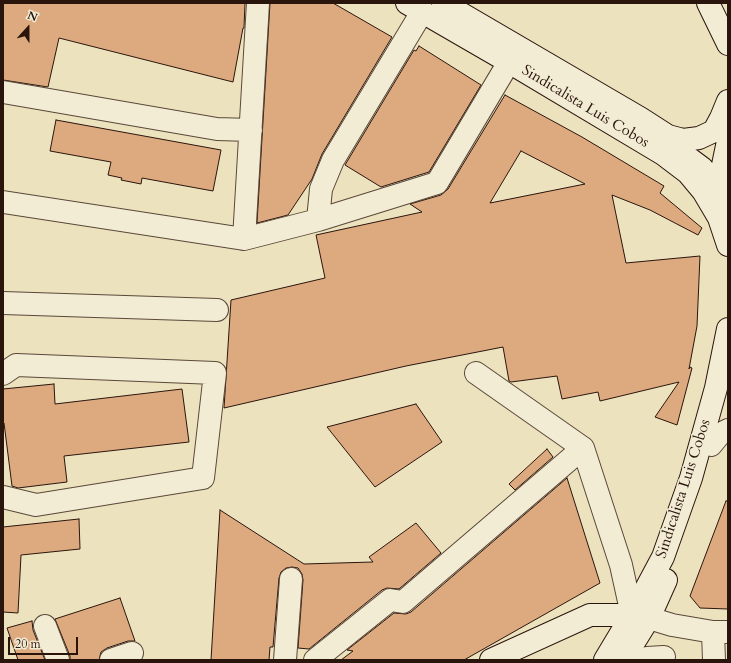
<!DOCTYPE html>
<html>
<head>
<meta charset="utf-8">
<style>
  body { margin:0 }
  #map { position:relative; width:731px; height:663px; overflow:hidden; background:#ece2be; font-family:Cardo,serif }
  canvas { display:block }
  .frame { position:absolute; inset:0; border:4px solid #2a150d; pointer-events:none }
  .north { position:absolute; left:8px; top:8px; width:40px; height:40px; -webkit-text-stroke:3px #f3ecd5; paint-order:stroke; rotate:21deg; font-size:11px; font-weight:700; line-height:16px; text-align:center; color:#2a150d }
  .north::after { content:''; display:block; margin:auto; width:14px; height:18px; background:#2a150d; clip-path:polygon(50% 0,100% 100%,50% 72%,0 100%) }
  .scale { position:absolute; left:8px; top:637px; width:70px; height:18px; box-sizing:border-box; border:2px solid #2a150d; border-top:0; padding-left:5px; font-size:12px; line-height:14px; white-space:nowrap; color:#2a150d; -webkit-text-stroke:3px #f3ecd5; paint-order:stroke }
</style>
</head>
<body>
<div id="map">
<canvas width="731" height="663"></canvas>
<div class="frame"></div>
<div class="north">N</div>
<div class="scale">20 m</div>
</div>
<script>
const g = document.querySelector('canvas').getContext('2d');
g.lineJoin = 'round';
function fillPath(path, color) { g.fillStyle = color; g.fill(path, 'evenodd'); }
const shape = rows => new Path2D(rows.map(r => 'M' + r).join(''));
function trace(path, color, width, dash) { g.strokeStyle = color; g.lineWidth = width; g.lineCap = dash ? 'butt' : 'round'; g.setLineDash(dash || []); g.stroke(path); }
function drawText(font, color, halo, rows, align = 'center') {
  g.font = font + ' Cardo,serif'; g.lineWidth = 3; g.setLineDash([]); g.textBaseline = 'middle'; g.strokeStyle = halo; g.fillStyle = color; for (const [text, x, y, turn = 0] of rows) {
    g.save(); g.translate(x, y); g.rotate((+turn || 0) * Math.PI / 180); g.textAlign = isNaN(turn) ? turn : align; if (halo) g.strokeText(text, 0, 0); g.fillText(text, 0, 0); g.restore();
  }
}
const building = shape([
  [3,3,245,3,244,28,243,28,233,82,59,38,48,87,3,80,3,3],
  [270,3,333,3,392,37,322,154,312,179,288,215,257,223,270,3],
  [419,46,481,85,429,172,381,187,345,165,414,50,416,51,419,46],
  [505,95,582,137,664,186,660,193,702,228,698,235,650,210,612,195,626,263,700,256,697,326,689,369,690,367,692,368,677,425,655,417,679,382,600,401,598,392,562,399,557,376,511,382,509,381,503,347,406,366,224,408,231,300,325,278,316,235,422,212,410,204,441,195,448,189,505,95],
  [521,151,585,184,490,203,521,151],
  [56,120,221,150,213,191,142,178,141,184,121,180,122,178,108,175,111,162,50,151,56,120],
  [54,384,55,404,182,389,189,442,64,456,67,482,18,488,12,486,4,423,3,423,3,389,54,384],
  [416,404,442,442,375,487,327,427,416,404],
  [547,449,553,457,515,490,509,484,547,449],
  [567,478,600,583,464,660,341,660,353,651,347,650,394,613,406,614,411,612,567,478],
  [726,501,728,501,728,609,700,608,690,596,726,501],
  [220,510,304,564,373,562,369,557,416,523,441,553,399,589,387,588,382,590,309,649,298,648,303,580,302,574,298,568,292,567,286,568,281,572,279,578,273,647,270,647,269,660,211,660,220,510],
  [79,519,80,549,21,555,18,613,3,612,3,527,79,519],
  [120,598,135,641,128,641,107,648,101,652,99,660,70,660,70,656,55,619,120,598],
  [32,621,33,630,45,660,18,660,7,628,32,621]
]);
const street = shape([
  [3,92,217,129,251,130],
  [3,202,244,239,318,220,437,183,509,62],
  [318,220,321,189,333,160,422,12],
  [244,239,258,3],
  [3,303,217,310],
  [476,373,583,448,621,565,632,615],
  [3,374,16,365,215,373,203,478,36,505,3,497],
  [711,445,720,434,728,430],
  [649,618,672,625,713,632,728,632],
  [45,626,58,660],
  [713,632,714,660],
  [111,660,132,653],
  [285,660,291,579],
  [315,660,390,600,403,602,583,448],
  [646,660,647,658,664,657,661,660]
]);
const secondary = shape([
  [407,3,509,62,663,154,688,173,703,191,719,218,728,245],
  [443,3,640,118,668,136,675,148,702,168,722,192,728,205],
  [708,3,728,44],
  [668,136,683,140,699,138,714,131,721,118,728,101],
  [722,192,722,170,728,141],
  [491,660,590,615,632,615,644,617],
  [605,660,632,615,663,557,691,478,716,388,728,329],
  [623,660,649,618,666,580]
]);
const streetNames = [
  ["Sindicalista Luis Cobos",585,107,31],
  ["Sindicalista Luis Cobos",684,489,-72]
];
fillPath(building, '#dda97f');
trace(building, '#2a150d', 1);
trace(street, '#5a4839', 24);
trace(secondary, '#2a150d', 24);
trace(street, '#f3ecd5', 22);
trace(secondary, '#f3ecd5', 22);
drawText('15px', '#2a150d', '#f3ecd5', streetNames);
</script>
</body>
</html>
